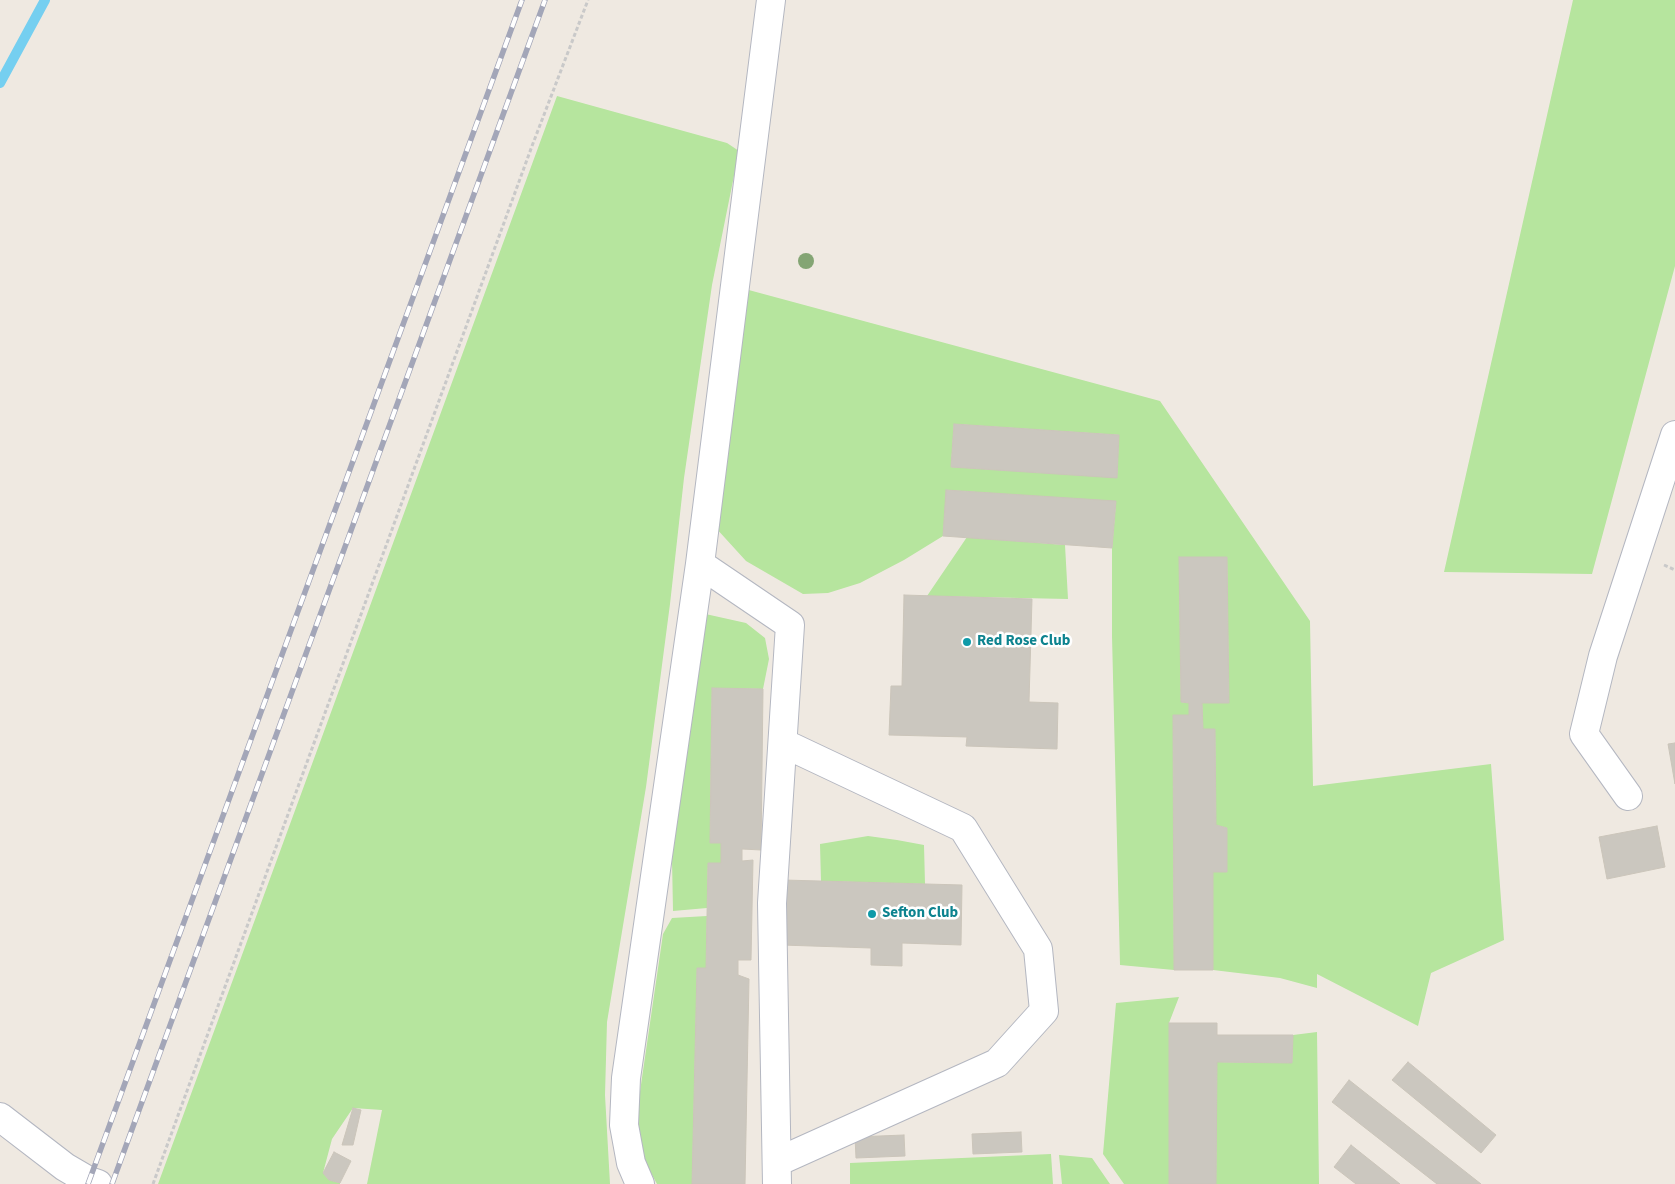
<!DOCTYPE html>
<html>
<head>
<meta charset="utf-8">
<style>
  body { margin:0 }
  canvas { display:block; background:#efe9e1 }
</style>
</head>
<body>
<canvas width="1675" height="1184"></canvas>
<script>
const g = document.querySelector('canvas').getContext('2d');
g.lineJoin = 'round';
function fillPath(path, color) { g.fillStyle = color; g.fill(path, 'evenodd'); }
const shape = rows => new Path2D(rows.map(r => 'M' + r).join(''));
function trace(path, color, width, dash) { g.strokeStyle = color; g.lineWidth = width; g.lineCap = dash ? 'butt' : 'round'; g.setLineDash(dash || []); g.stroke(path); }
function drawText(font, color, halo, rows, align = 'center') {
  g.font = font + ' "Source Sans 3",sans-serif'; g.lineWidth = 5; g.setLineDash([]); g.textBaseline = 'middle'; g.strokeStyle = halo; g.fillStyle = color; for (const [text, x, y, turn = 0] of rows) {
    g.save(); g.translate(x, y); g.rotate((+turn || 0) * Math.PI / 180); g.textAlign = isNaN(turn) ? turn : align; if (halo) g.strokeText(text, 0, 0); g.fillText(text, 0, 0); g.restore();
  }
}
const green = shape([
  [1573,0,1675,0,1675,266,1592,574,1444,572],
  [557,96,727,143,739,151,712,285,684,478,670,604,646,787,607,1022,605,1095,610,1184,367,1184,382,1110,353,1108,332,1139,323,1173,329,1180,340,1183,340,1184,158,1184],
  [745,289,1160,401,1310,621,1313,786,1491,764,1504,940,1431,973,1418,1026,1317,974,1317,988,1280,978,1213,970,1213,872,1227,872,1227,828,1216,825,1215,729,1203,729,1202,703,1229,702,1227,557,1179,557,1181,702,1189,703,1189,715,1173,715,1174,970,1120,965,1112,636,1112,548,1116,502,947,490,943,536,904,560,860,583,828,593,803,594,746,561,715,527],
  [954,424,1119,435,1117,477,951,467],
  [967,537,1065,545,1068,599,927,596],
  [701,613,746,623,765,638,769,659,763,689,712,688,710,843,721,843,721,863,708,863,707,908,673,911,672,859],
  [868,836,897,840,924,845,925,884,821,881,820,844],
  [707,916,706,968,697,968,692,1184,657,1184,642,1156,637,1112,663,934,672,918],
  [1179,997,1169,1023,1169,1183,1180,1184,1124,1184,1103,1154,1116,1003],
  [1317,1032,1319,1184,1216,1184,1217,1062,1292,1063,1293,1035],
  [1051,1154,1053,1184,850,1184,850,1163],
  [1059,1155,1092,1158,1110,1184,1062,1184]
]);
const stream = shape([
  [0,83,45,0]
]);
const building = shape([
  [954,424,1119,435,1117,478,951,467,954,424],
  [946,490,1116,501,1112,548,943,536,946,490],
  [1179,557,1227,557,1229,703,1202,703,1203,729,1215,729,1216,825,1227,828,1227,872,1213,872,1213,970,1174,970,1173,715,1189,715,1189,703,1181,702,1179,557],
  [904,595,1032,599,1029,702,1058,703,1057,749,966,746,967,737,889,735,891,686,902,686,904,595],
  [712,688,763,689,761,850,742,849,742,861,753,860,751,960,738,960,738,975,749,979,745,1184,692,1184,697,968,706,968,708,863,721,863,721,843,710,843,712,688],
  [1675,743,1675,784,1668,744,1675,743],
  [1657,826,1665,867,1607,879,1599,837,1657,826],
  [784,880,962,885,961,945,902,943,902,966,871,965,871,948,782,945,784,880],
  [1169,1023,1217,1023,1217,1035,1293,1035,1292,1063,1217,1062,1216,1184,1169,1184,1169,1023],
  [1408,1062,1496,1135,1481,1153,1392,1080,1408,1062],
  [1349,1080,1481,1184,1437,1184,1332,1102,1349,1080],
  [353,1108,361,1110,353,1145,342,1145,353,1108],
  [1021,1132,1022,1152,973,1154,972,1134,1021,1132],
  [904,1135,905,1156,856,1158,855,1137,904,1135],
  [1351,1145,1400,1184,1356,1184,1334,1167,1351,1145],
  [334,1152,351,1161,340,1183,329,1180,323,1173,334,1152]
]);
const path = shape([
  [1664,565,1675,570],
  [153,1184,532,146,588,0]
]);
const minor = shape([
  [700,564,790,625,772,903,777,1184],
  [1628,796,1584,734,1603,656,1675,435],
  [0,1117,65,1167,89,1181,98,1184],
  [777,1162,997,1063,1044,1011,1038,949,963,828,783,743],
  [640,1184,631,1163,624,1125,626,1078,700,564,771,0]
]);
const rail = shape([
  [88,1184,522,0],
  [112,1184,545,0]
]);
const trees = [
  [806,261]
];
const markers = [
  [967,642,5,"#0f9aa8"],
  [872,914,5,"#0f9aa8"]
];
const cultureNames = [
  ["Red Rose Club",977,642],
  ["Sefton Club",882,914]
];
fillPath(green, '#b6e59e');
trace(stream, '#75cff0', 10);
fillPath(building, '#cbc7bf');
trace(building, '#cbc5ba', 1);
trace(minor, '#b4b7c1', 30);
trace(path, '#c9c9c9', 3, [4, 2.5]);
trace(minor, '#fff', 28);
trace(rail, '#a3a6b8', 5.5);
trace(rail, '#fff', 4, [11]);
g.fillStyle = '#84a574';
for (const [x, y] of trees) { g.beginPath(); g.arc(x, y, 8, 0, 2 * Math.PI); g.fill(); }
for (const [x, y, r, color] of markers) { const dot = new Path2D(); dot.arc(x, y, r, 0, 2 * Math.PI); g.fillStyle = color; g.fill(dot); trace(dot, '#fff', 2); }
drawText('bold 15px', '#0d838f', '#fff', cultureNames, 'left');
</script>
</body>
</html>
